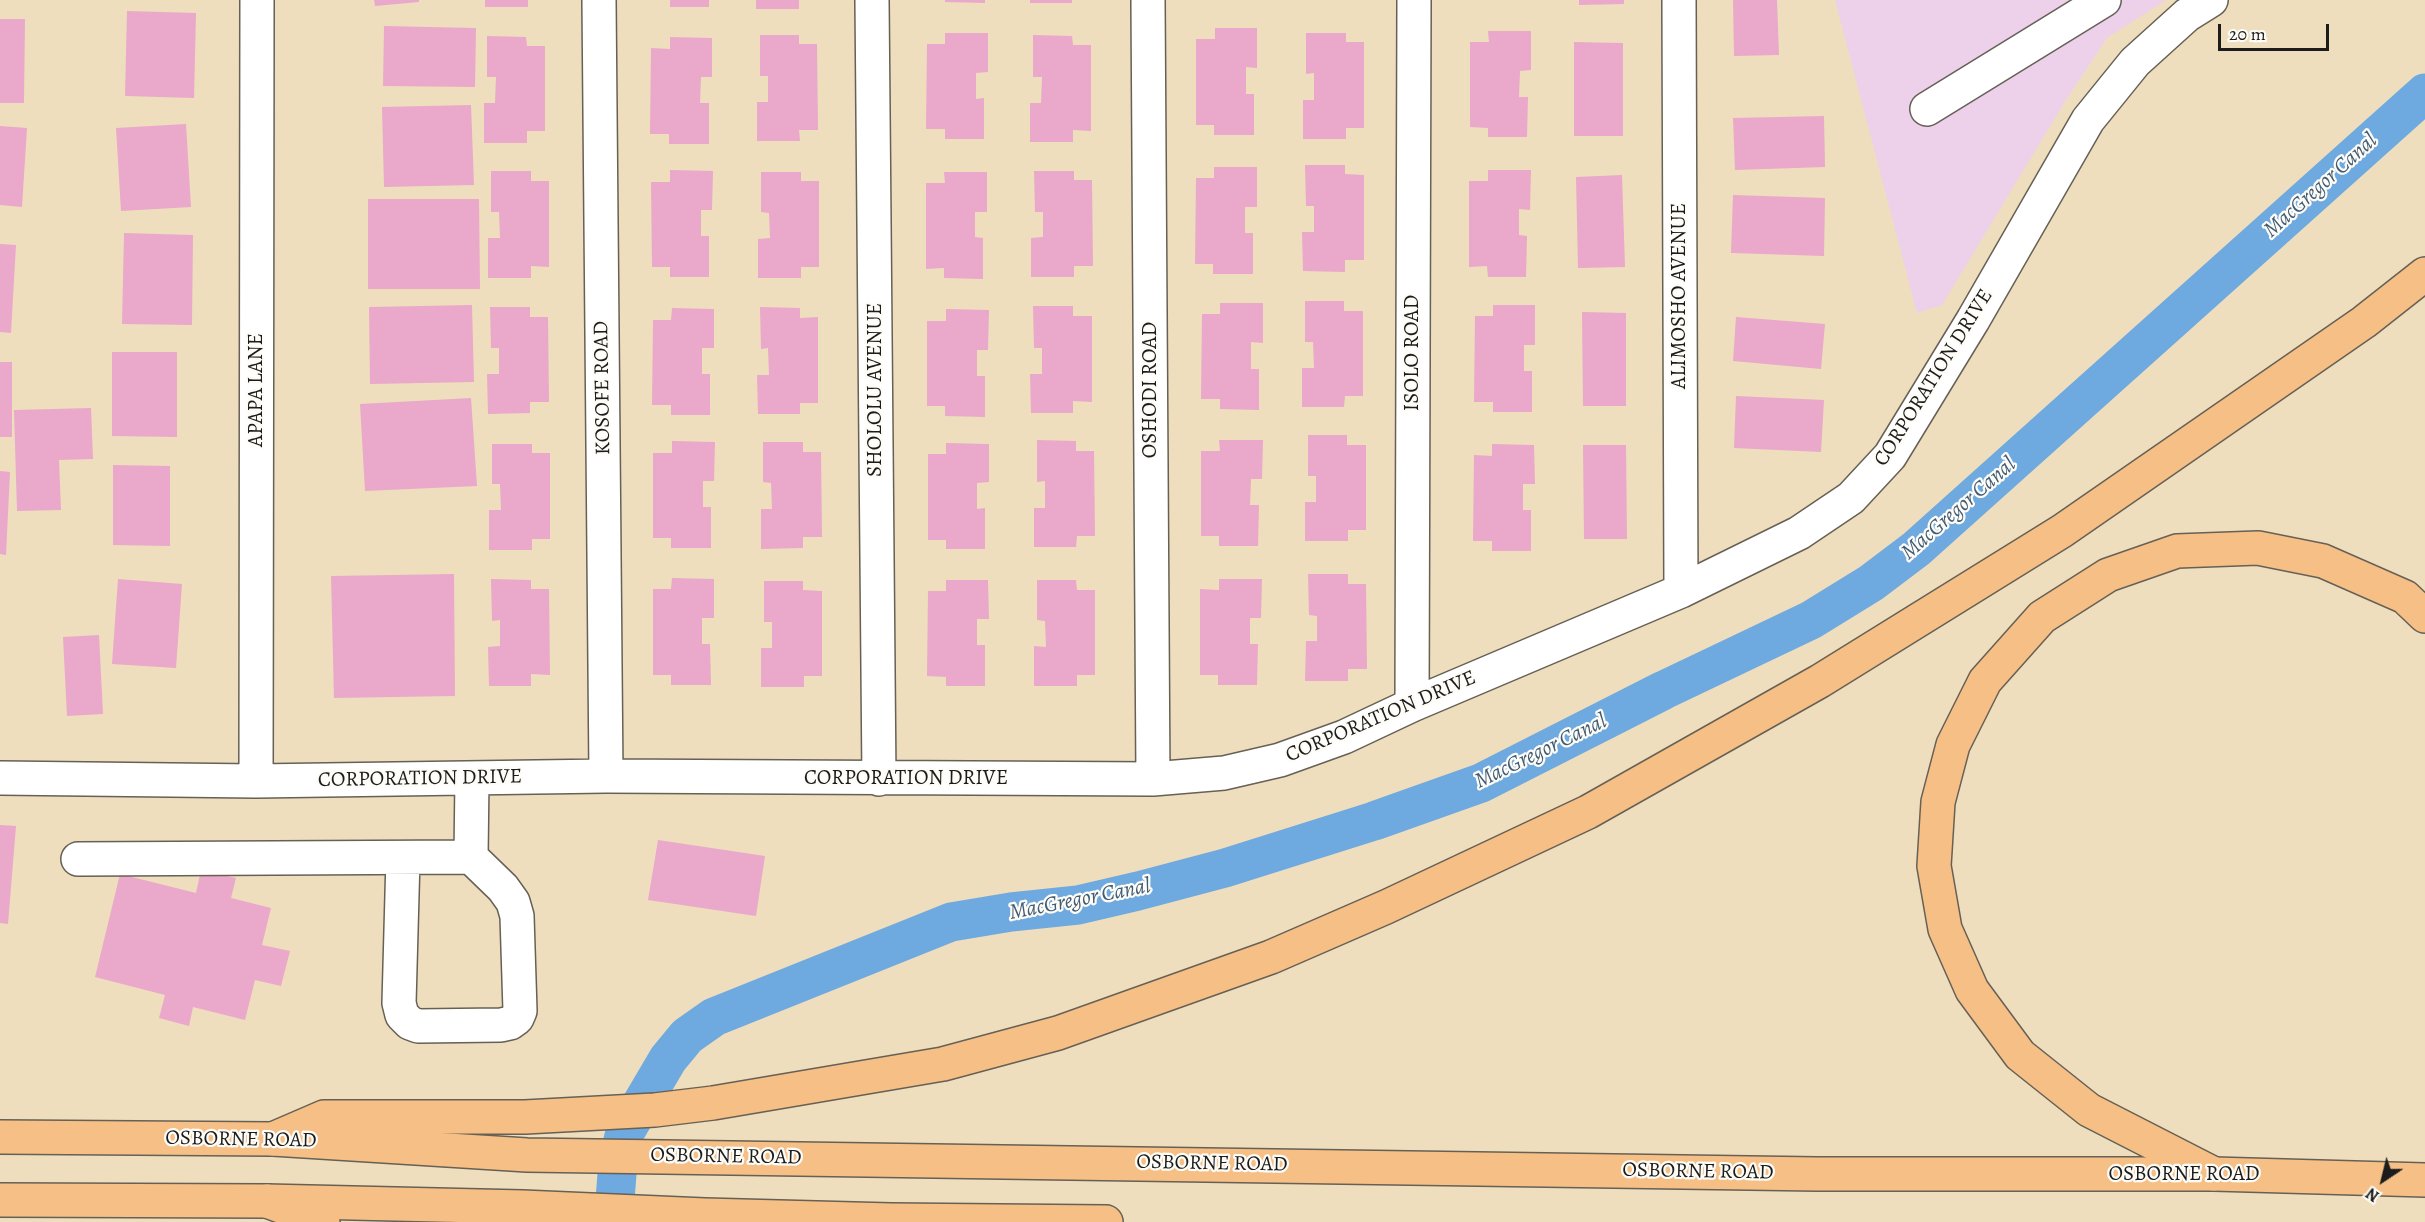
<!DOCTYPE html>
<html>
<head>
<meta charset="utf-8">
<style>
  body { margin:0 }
  #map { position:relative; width:2425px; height:1222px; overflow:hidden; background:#eedebe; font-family:Alegreya,serif }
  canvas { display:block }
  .north { position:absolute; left:2353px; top:1150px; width:60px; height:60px; -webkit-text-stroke:4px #fdfcf7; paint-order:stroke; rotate:215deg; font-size:16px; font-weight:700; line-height:24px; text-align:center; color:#1c1c1c }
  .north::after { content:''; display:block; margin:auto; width:21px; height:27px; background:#1c1c1c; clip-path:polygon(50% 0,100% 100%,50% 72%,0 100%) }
  .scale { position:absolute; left:2218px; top:24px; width:111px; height:27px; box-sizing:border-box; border:3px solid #1c1c1c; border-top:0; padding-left:8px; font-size:18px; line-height:21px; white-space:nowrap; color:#1c1c1c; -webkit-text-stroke:4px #fdfcf7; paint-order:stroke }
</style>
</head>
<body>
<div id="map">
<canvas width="2425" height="1222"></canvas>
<div class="north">N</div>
<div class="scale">20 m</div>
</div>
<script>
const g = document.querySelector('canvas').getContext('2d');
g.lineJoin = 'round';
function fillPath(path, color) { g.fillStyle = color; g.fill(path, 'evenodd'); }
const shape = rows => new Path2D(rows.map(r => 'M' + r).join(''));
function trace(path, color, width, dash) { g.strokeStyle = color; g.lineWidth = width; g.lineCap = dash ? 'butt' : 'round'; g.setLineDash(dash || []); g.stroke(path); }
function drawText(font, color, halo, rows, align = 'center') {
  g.font = font + ' Alegreya,serif'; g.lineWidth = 4.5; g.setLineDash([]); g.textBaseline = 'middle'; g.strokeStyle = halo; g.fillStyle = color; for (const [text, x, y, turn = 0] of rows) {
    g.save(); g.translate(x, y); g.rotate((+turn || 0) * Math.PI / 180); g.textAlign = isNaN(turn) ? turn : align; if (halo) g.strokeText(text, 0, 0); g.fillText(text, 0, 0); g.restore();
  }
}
const built = shape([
  [1835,0,2166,0,2107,38,2066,100,1942,305,1917,313]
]);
const canal = shape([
  [616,1222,615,1200,618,1161,625,1132,668,1059,687,1036,714,1017,951,922,1011,912,1078,905,1138,891,1225,868,1374,821,1481,783,1664,690,1811,620,1871,583,1916,549,2425,93]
]);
const building = shape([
  [374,0,419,0,419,2,375,6],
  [485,0,528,0,528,7,485,7],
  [670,0,709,0,709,7,670,7],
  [756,0,799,0,799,9,756,9],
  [945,0,985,0,985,3,945,2],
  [1030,0,1072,0,1072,3,1030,3],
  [1579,0,1624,0,1624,4,1579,5],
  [1733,0,1777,0,1779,55,1734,56],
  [127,11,196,13,194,98,125,96],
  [0,19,25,19,24,103,0,103],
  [384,26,476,28,475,87,383,86],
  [1215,28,1257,28,1257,68,1246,67,1246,94,1254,94,1254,135,1214,135,1214,125,1196,125,1196,39,1215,39],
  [1488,31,1531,31,1531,70,1520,71,1519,97,1528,97,1527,137,1488,137,1488,128,1470,127,1470,42,1489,42],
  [945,33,988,33,988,72,976,73,976,99,984,98,984,139,945,139,945,129,926,129,927,44,945,44],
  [1306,33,1346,33,1346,42,1364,42,1364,128,1346,128,1346,139,1303,139,1303,100,1314,100,1314,73,1306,74],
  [760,35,799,35,799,44,817,44,818,130,799,130,800,141,757,141,757,102,768,102,768,76,760,76],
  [1033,35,1072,36,1073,45,1091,45,1091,131,1073,130,1073,142,1030,142,1030,103,1041,103,1042,77,1033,77],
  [487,36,526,37,527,46,545,46,545,131,527,131,527,143,484,143,484,103,495,103,496,77,487,77],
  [670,37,712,38,712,77,701,77,700,103,709,103,709,144,669,144,669,134,650,134,651,48,670,49],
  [1574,42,1623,43,1623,136,1574,136],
  [471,105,474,185,384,187,382,107],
  [1824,116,1825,167,1735,170,1733,118],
  [186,124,191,207,121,211,116,128],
  [0,126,27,128,22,207,0,205],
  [1305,165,1345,165,1345,174,1364,175,1364,260,1345,260,1345,272,1303,271,1302,232,1314,232,1314,206,1306,206],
  [1214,167,1257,167,1257,207,1245,207,1245,233,1253,233,1253,274,1213,274,1213,264,1195,264,1196,178,1214,178],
  [670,170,713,171,712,210,701,210,701,236,709,236,709,277,670,277,670,267,652,267,651,182,670,182],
  [1488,170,1531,170,1530,210,1519,209,1519,235,1527,236,1526,277,1488,277,1487,266,1469,267,1469,181,1488,181],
  [491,171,531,171,531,181,549,181,549,267,531,266,531,278,488,278,488,238,500,238,499,212,491,212],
  [1034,171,1074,171,1074,180,1092,180,1093,266,1074,266,1074,277,1031,277,1031,238,1043,237,1043,212,1035,212],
  [761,172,801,172,801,181,819,181,819,267,801,267,801,278,758,278,758,239,770,238,769,213,761,212],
  [944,172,987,172,987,212,975,212,975,237,983,238,983,279,944,278,944,268,926,269,926,183,945,183],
  [1622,175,1625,267,1578,268,1576,177],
  [1733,195,1825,198,1824,256,1731,253],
  [368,199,479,199,480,289,368,289],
  [124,233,193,235,192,325,122,324],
  [0,244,16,245,11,333,0,332],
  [1305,301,1344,301,1344,311,1363,311,1363,396,1345,396,1344,407,1302,407,1302,368,1314,368,1313,342,1305,342],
  [1220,303,1263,303,1263,343,1251,342,1251,369,1259,369,1259,410,1220,409,1220,399,1201,399,1202,314,1220,314],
  [472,305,474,382,370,384,369,307],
  [1493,305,1535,305,1535,345,1524,345,1524,371,1532,371,1532,412,1493,412,1493,402,1474,402,1475,316,1493,316],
  [1033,306,1073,306,1073,316,1092,316,1092,402,1073,401,1073,413,1031,413,1030,374,1042,374,1042,348,1034,348],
  [490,307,530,307,530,317,548,317,549,402,530,402,530,413,488,414,487,374,499,374,499,348,491,348],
  [760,307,800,308,800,318,818,317,818,403,800,403,800,414,758,414,757,375,769,375,768,348,761,349],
  [672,308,714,309,714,348,702,348,702,374,710,374,710,415,671,415,671,405,652,405,653,320,671,320],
  [946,309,989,310,988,350,977,350,977,376,985,376,985,417,945,416,945,406,927,406,927,321,946,321],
  [1582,312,1626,313,1626,406,1583,406],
  [1736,317,1825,324,1821,369,1733,361],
  [112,352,177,352,177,437,112,436],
  [0,362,12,362,12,437,0,437],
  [1736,396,1824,400,1821,452,1734,448],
  [471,398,477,486,365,491,360,404],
  [91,408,93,459,59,460,61,510,17,511,14,410],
  [1308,435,1347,435,1347,445,1366,445,1366,530,1348,530,1348,541,1305,541,1305,502,1316,502,1316,476,1308,476],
  [1037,440,1076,441,1076,451,1094,451,1095,536,1077,536,1076,547,1034,547,1034,508,1045,508,1045,481,1037,482],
  [1219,440,1263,440,1262,479,1251,479,1250,505,1259,505,1258,546,1219,546,1219,536,1201,536,1201,451,1220,451],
  [672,441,715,442,714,481,703,481,703,507,711,507,711,548,671,548,671,538,653,538,653,453,672,453],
  [763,442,803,442,803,452,821,452,822,537,803,537,803,548,761,549,761,509,772,509,771,483,763,482],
  [946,443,989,444,989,482,977,483,977,509,985,508,985,549,946,549,946,540,928,540,928,454,946,454],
  [492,444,532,444,532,453,550,453,550,539,532,539,532,550,489,550,489,510,501,510,500,484,492,484],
  [1492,444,1534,445,1535,484,1523,484,1523,510,1531,510,1531,551,1492,551,1492,541,1473,541,1474,455,1492,456],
  [1583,445,1626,445,1627,539,1584,539],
  [113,465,170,466,170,546,113,545],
  [0,471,10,472,6,555,0,554],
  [454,574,455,696,334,698,331,576],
  [1308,574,1348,574,1348,584,1366,584,1367,669,1348,669,1348,681,1305,681,1306,641,1317,641,1317,616,1309,615],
  [672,578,714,579,714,618,702,618,702,644,710,644,711,685,671,685,671,675,653,675,653,589,671,589],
  [118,579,182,584,176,668,112,664],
  [491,579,531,580,531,589,549,589,550,675,531,674,531,686,489,686,488,647,500,646,500,620,492,621],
  [1219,579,1262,579,1261,618,1250,618,1250,644,1258,644,1257,685,1218,685,1218,675,1200,675,1200,589,1219,590],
  [946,580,988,580,989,619,977,619,977,645,985,645,985,686,946,686,946,677,927,676,928,591,946,591],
  [1037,580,1076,580,1077,590,1095,590,1095,675,1077,675,1077,686,1034,686,1034,646,1046,647,1045,621,1037,620],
  [764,581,803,581,803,590,822,591,822,676,804,676,804,687,761,687,761,648,772,648,772,622,764,622],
  [99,635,103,714,67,716,63,637],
  [0,825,16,826,8,924,0,923],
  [658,840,765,856,756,916,648,900],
  [201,870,236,878,231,898,271,908,262,945,290,951,281,986,255,980,245,1020,193,1007,189,1026,159,1018,165,995,95,977,120,874,196,893]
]);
const minor = shape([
  [599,0,606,776],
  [872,0,879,779],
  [1148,0,1153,779],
  [1679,0,1681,591],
  [1927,109,2104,0],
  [1412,705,1414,0],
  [0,778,256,781,606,776,1153,779,1224,773,1280,760,1344,737,1412,705,1681,591,1799,533,1851,498,1890,456,1973,320,2088,120,2135,62,2187,15,2211,0],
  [256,781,257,0],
  [403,858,399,1003,402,1015,410,1023,418,1026,501,1025,510,1023,517,1018,520,1011,517,916,513,902,503,888,471,857],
  [78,859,471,857,472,778]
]);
const major = shape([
  [0,1137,273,1139,527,1155,1817,1174,2214,1174,2425,1180],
  [0,1200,267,1201,523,1207,705,1215,891,1220,1106,1222]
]);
const highway = shape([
  [273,1139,324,1117,525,1117,655,1110,713,1103,943,1064,1058,1033,1271,957,1386,907,1588,812,1820,681,2062,531,2364,322,2425,274],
  [2214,1174,2089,1110,2020,1055,1972,990,1945,929,1934,866,1938,802,1953,745,1985,681,2042,617,2108,575,2177,551,2258,548,2323,561,2405,597,2425,616],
  [267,1201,323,1222]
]);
const streetNames = [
  ["ALIMOSHO AVENUE",1680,296,-90],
  ["ISOLO ROAD",1413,353,-90],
  ["CORPORATION DRIVE",1934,378,-58],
  ["KOSOFE ROAD",603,388,-91],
  ["APAPA LANE",257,390,-90],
  ["SHOLOLU AVENUE",876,390,-90],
  ["OSHODI ROAD",1151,390,-90],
  ["CORPORATION DRIVE",1381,717,-23],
  ["CORPORATION DRIVE",420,779,-1],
  ["CORPORATION DRIVE",906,779],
  ["OSBORNE ROAD",241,1140,1],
  ["OSBORNE ROAD",726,1157,1],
  ["OSBORNE ROAD",1212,1164,1],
  ["OSBORNE ROAD",1698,1172,1],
  ["OSBORNE ROAD",2184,1175]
];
const waterNames = [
  ["MacGregor Canal",2321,186,-42],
  ["MacGregor Canal",1959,509,-41],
  ["MacGregor Canal",1541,752,-26],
  ["MacGregor Canal",1080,900,-11]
];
fillPath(built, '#edd0e9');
trace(canal, '#6ea9df', 39);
fillPath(building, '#eaa8ca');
trace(minor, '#666055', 36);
trace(major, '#666055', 36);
trace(highway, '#666055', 36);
trace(minor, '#fff', 33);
trace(major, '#f5bf86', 33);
trace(highway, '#f5bf86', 33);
drawText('21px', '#1c1c1c', '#fdfcf7', streetNames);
drawText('italic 22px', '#415b74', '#fdfcf7', waterNames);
</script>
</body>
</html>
